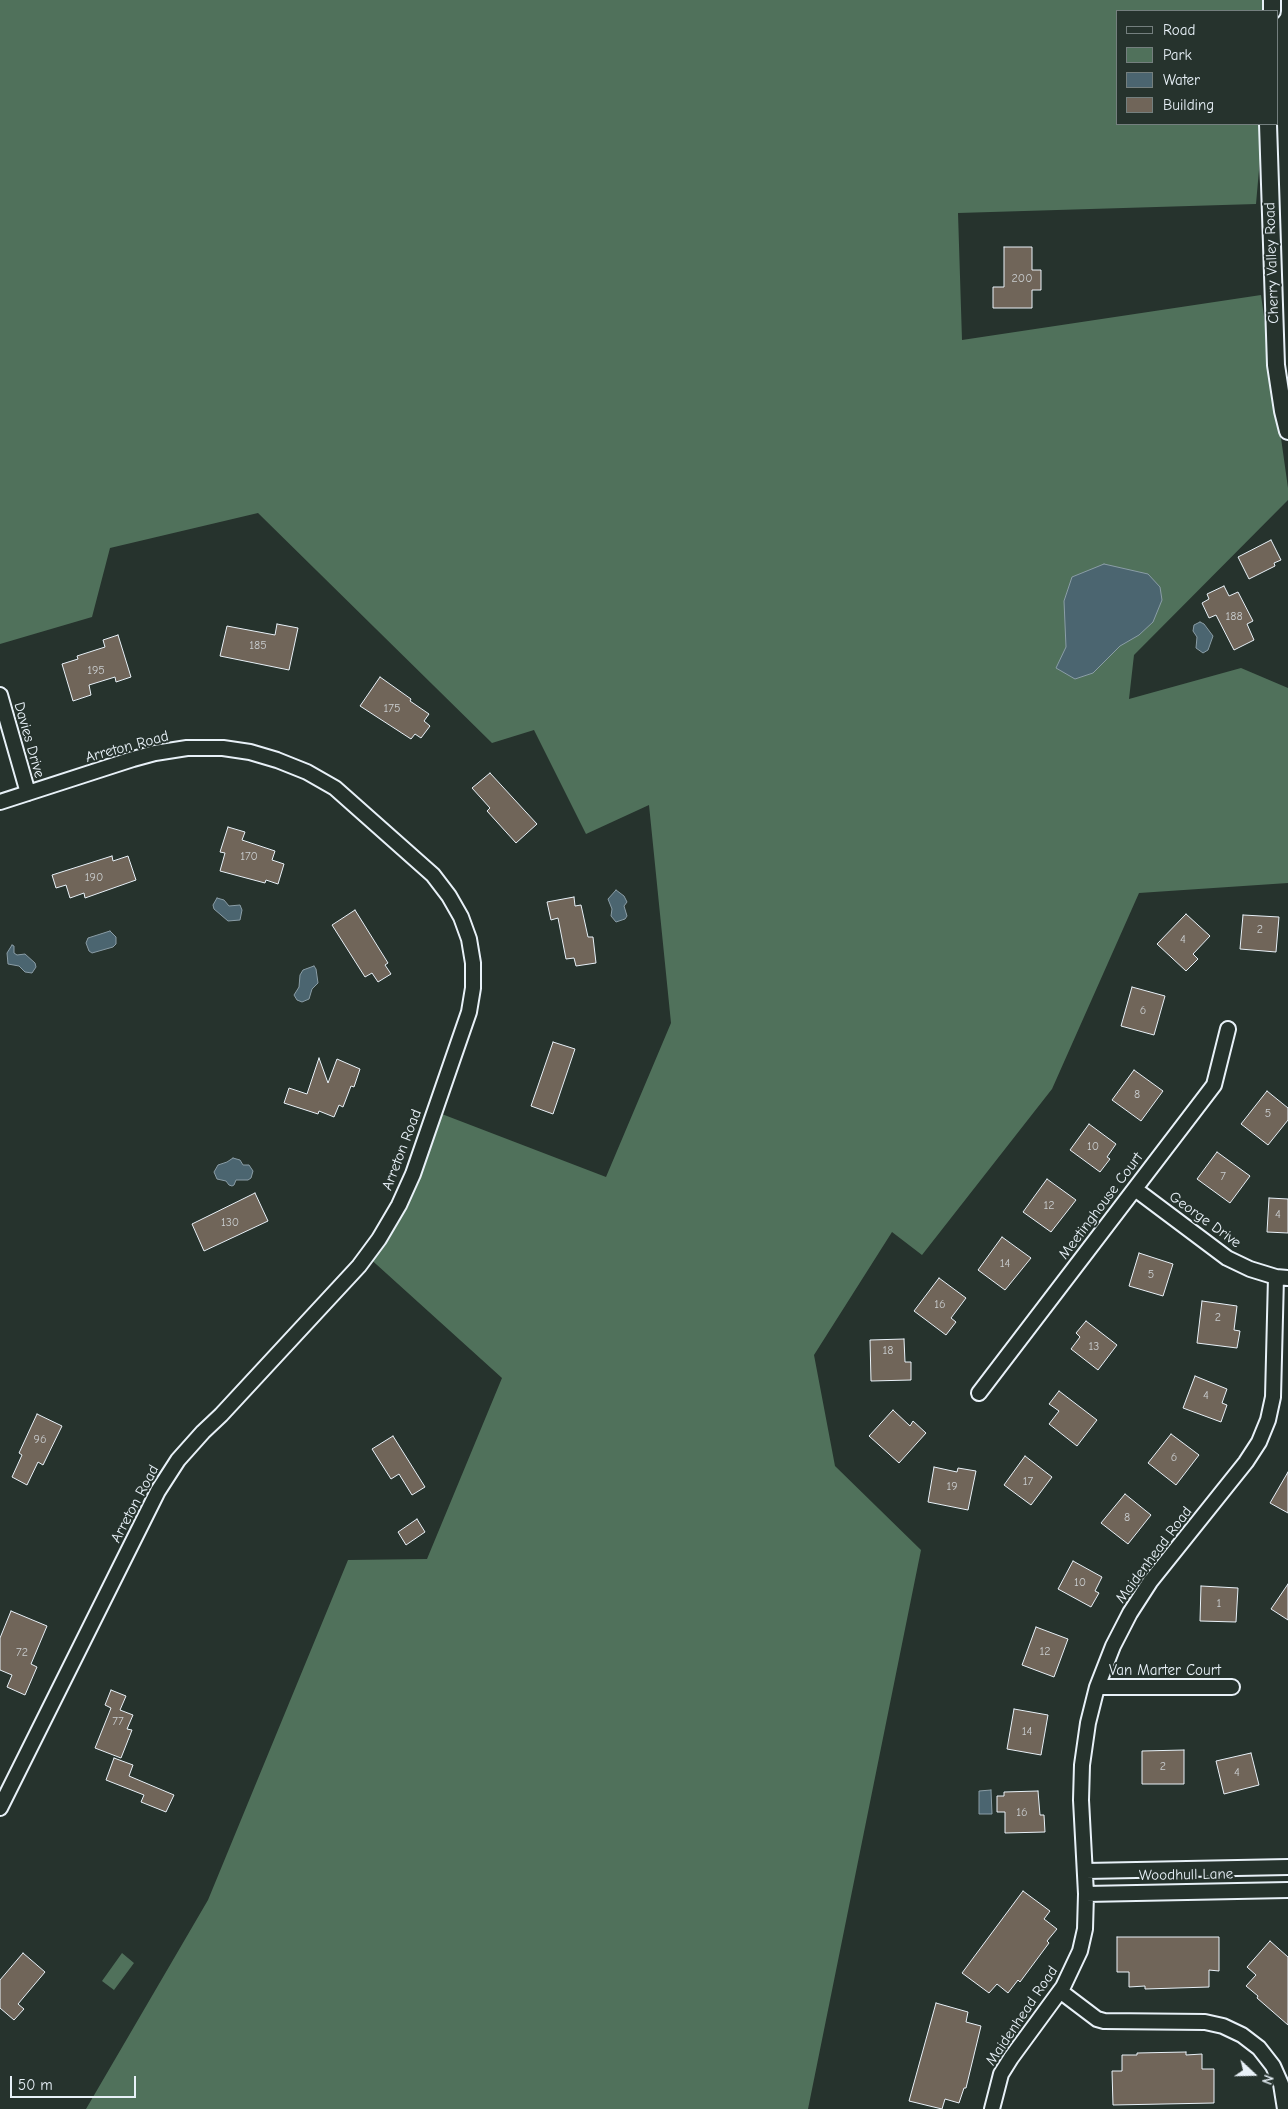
<!DOCTYPE html>
<html>
<head>
<meta charset="utf-8">
<style>
  body { margin:0 }
  #map { position:relative; width:1288px; height:2109px; overflow:hidden; background:#26332d; font-family:"Comic Neue",sans-serif }
  canvas { display:block }
  .legend { position:absolute; left:1116px; top:10px; width:162px; height:115px; box-sizing:border-box; background:#26332d; border:1px solid #747f7e; margin:0; padding:6px 9px; list-style:none; font-size:15px; color:#e8f1f8 }
  .legend li { display:flex; align-items:center; gap:10px; height:25px }
  .legend b { width:25px; border:1px solid #747f7e }
  .north { position:absolute; left:1228px; top:2049px; width:50px; height:50px; -webkit-text-stroke:4px #26332d; paint-order:stroke; rotate:111deg; font-size:14px; font-weight:700; line-height:20px; text-align:center; color:#e8f1f8 }
  .north::after { content:''; display:block; margin:auto; width:18px; height:22px; background:#e8f1f8; clip-path:polygon(50% 0,100% 100%,50% 72%,0 100%) }
  .scale { position:absolute; left:10px; top:2076px; width:126px; height:22px; box-sizing:border-box; border:2px solid #e8f1f8; border-top:0; padding-left:6px; font-size:15px; line-height:18px; white-space:nowrap; color:#e8f1f8; -webkit-text-stroke:4px #26332d; paint-order:stroke }
</style>
</head>
<body>
<div id="map">
<canvas width="1288" height="2109"></canvas>
<ul class="legend">
<li><b style="height:6px;background:#26332d"></b>Road</li>
<li><b style="height:14px;background:#50715b"></b>Park</li>
<li><b style="height:14px;background:#4b6570"></b>Water</li>
<li><b style="height:14px;background:#706559"></b>Building</li>
</ul>
<div class="north">N</div>
<div class="scale">50 m</div>
</div>
<script>
const g = document.querySelector('canvas').getContext('2d');
g.lineJoin = 'round';
function fillPath(path, color) { g.fillStyle = color; g.fill(path, 'evenodd'); }
const shape = rows => new Path2D(rows.map(r => 'M' + r).join(''));
function trace(path, color, width, dash) { g.strokeStyle = color; g.lineWidth = width; g.lineCap = dash ? 'butt' : 'round'; g.setLineDash(dash || []); g.stroke(path); }
function drawText(font, color, halo, rows, align = 'center') {
  g.font = font + ' "Comic Neue",sans-serif'; g.lineWidth = 4; g.setLineDash([]); g.textBaseline = 'middle'; g.strokeStyle = halo; g.fillStyle = color; for (const [text, x, y, turn = 0] of rows) {
    g.save(); g.translate(x, y); g.rotate((+turn || 0) * Math.PI / 180); g.textAlign = isNaN(turn) ? turn : align; if (halo) g.strokeText(text, 0, 0); g.fillText(text, 0, 0); g.restore();
  }
}
const green = shape([
  [0,0,1275,0,1274,11,1117,11,1117,124,1263,124,1256,204,958,213,962,340,1261,295,1288,488,1288,500,1134,655,1129,699,1241,668,1288,688,1288,883,1139,893,1052,1089,922,1255,892,1232,814,1355,835,1466,921,1550,808,2109,86,2109,208,1900,348,1560,427,1559,502,1378,366,1255,434,1111,606,1177,671,1023,649,805,586,834,534,730,492,743,258,513,110,548,92,617,0,644],
  [122,1953,134,1963,114,1990,102,1981]
]);
const water = shape([
  [1104,564,1148,574,1160,587,1162,600,1153,622,1139,635,1120,646,1093,673,1075,679,1056,668,1066,647,1064,601,1072,577,1104,564],
  [1200,622,1204,624,1213,636,1208,650,1203,653,1196,648,1197,637,1193,631,1194,625,1200,622],
  [616,890,624,896,627,902,624,906,627,916,625,919,616,922,611,916,612,909,608,899,616,890],
  [217,898,224,900,229,906,240,905,242,910,240,920,228,921,214,909,213,905,217,898],
  [110,931,116,937,116,944,113,947,92,953,89,951,86,943,88,938,110,931],
  [12,945,14,946,14,953,17,955,25,954,35,963,36,967,32,973,25,972,19,966,8,964,7,953,12,945],
  [314,966,316,969,318,983,312,989,309,999,302,1002,297,1000,294,995,299,987,300,975,303,970,314,966],
  [233,1158,240,1160,243,1165,249,1165,253,1171,251,1178,248,1180,236,1180,234,1185,232,1186,229,1185,226,1181,217,1179,214,1172,218,1165,227,1162,233,1158],
  [991,1790,992,1814,979,1814,979,1791,991,1790]
]);
const building = shape([
  [1004,247,1032,247,1032,270,1041,270,1041,290,1032,290,1032,308,993,308,993,287,1004,287,1004,247],
  [1271,540,1281,560,1274,563,1275,566,1249,579,1238,557,1271,540],
  [1224,586,1229,596,1238,592,1253,621,1247,624,1254,640,1234,650,1216,615,1209,618,1202,603,1209,599,1207,594,1224,586],
  [277,624,298,628,289,670,220,656,227,626,275,635,277,624],
  [118,635,131,677,116,682,115,677,89,685,91,695,73,701,62,664,78,659,77,656,105,647,103,640,118,635],
  [380,677,411,699,410,701,429,714,424,721,430,726,421,738,415,734,411,739,360,706,380,677],
  [490,773,537,824,516,843,487,811,490,808,472,788,490,773],
  [228,827,245,832,242,840,275,851,272,860,284,864,278,884,266,880,265,883,220,871,225,853,220,852,228,827],
  [112,856,113,861,128,856,136,880,85,898,84,893,70,898,66,885,56,888,52,875,112,856],
  [574,897,575,906,581,905,588,937,593,937,596,963,576,966,574,958,566,959,558,918,551,920,547,902,574,897],
  [355,910,388,963,385,965,391,974,378,982,372,973,365,977,332,925,355,910],
  [1186,914,1210,936,1193,954,1198,959,1186,971,1157,944,1186,914],
  [1243,915,1279,917,1276,952,1240,949,1243,915],
  [1132,987,1165,996,1154,1035,1121,1026,1132,987],
  [553,1042,575,1049,553,1114,531,1106,553,1042],
  [319,1058,328,1083,337,1059,360,1069,354,1087,351,1086,343,1107,339,1105,334,1117,319,1111,318,1114,284,1103,289,1088,307,1094,319,1058],
  [1134,1070,1163,1091,1141,1121,1112,1100,1134,1070],
  [1267,1091,1288,1108,1288,1120,1268,1145,1241,1124,1267,1091],
  [1089,1124,1116,1144,1107,1157,1110,1159,1100,1172,1070,1150,1089,1124],
  [1217,1152,1250,1176,1230,1203,1197,1179,1217,1152],
  [1047,1179,1076,1200,1051,1232,1023,1212,1047,1179],
  [255,1193,268,1221,204,1251,192,1224,255,1193],
  [1269,1198,1288,1199,1288,1233,1267,1232,1269,1198],
  [1002,1237,1031,1258,1005,1290,978,1270,1002,1237],
  [1139,1253,1173,1264,1163,1296,1129,1286,1139,1253],
  [939,1278,966,1298,951,1318,956,1322,946,1335,914,1311,939,1278],
  [1202,1301,1237,1306,1234,1330,1240,1331,1237,1348,1197,1343,1202,1301],
  [1086,1321,1117,1345,1098,1370,1071,1349,1080,1337,1076,1333,1086,1321],
  [904,1339,905,1362,911,1362,911,1380,871,1381,870,1340,904,1339],
  [1195,1376,1227,1389,1222,1403,1227,1405,1221,1422,1183,1408,1195,1376],
  [1059,1391,1097,1420,1077,1446,1049,1424,1059,1411,1049,1404,1059,1391],
  [893,1410,910,1426,913,1421,926,1433,899,1463,869,1436,893,1410],
  [37,1414,62,1426,43,1465,38,1462,27,1485,12,1477,22,1455,19,1453,37,1414],
  [1171,1434,1199,1455,1176,1485,1148,1463,1171,1434],
  [393,1436,425,1487,412,1495,399,1474,391,1479,372,1449,393,1436],
  [1025,1456,1052,1477,1031,1505,1004,1485,1025,1456],
  [934,1467,957,1472,958,1468,976,1471,968,1510,928,1502,934,1467],
  [1288,1472,1288,1513,1270,1503,1288,1472],
  [1125,1494,1151,1515,1128,1544,1101,1523,1125,1494],
  [417,1519,425,1532,406,1545,398,1532,417,1519],
  [1073,1561,1102,1577,1095,1591,1099,1593,1091,1607,1058,1589,1073,1561],
  [1288,1584,1288,1620,1271,1609,1288,1584],
  [1201,1586,1238,1588,1236,1622,1200,1621,1201,1586],
  [11,1611,47,1626,31,1664,37,1667,25,1695,7,1687,12,1675,0,1670,0,1638,11,1611],
  [1036,1627,1068,1639,1054,1677,1022,1665,1036,1627],
  [111,1690,126,1696,120,1710,133,1715,127,1729,132,1730,121,1758,95,1748,111,1708,105,1705,111,1690],
  [1014,1709,1048,1715,1041,1755,1007,1749,1014,1709],
  [1184,1750,1184,1784,1142,1784,1142,1751,1184,1750],
  [1251,1753,1259,1785,1224,1794,1216,1761,1251,1753],
  [114,1758,133,1765,129,1776,174,1795,166,1812,141,1802,144,1795,106,1780,114,1758],
  [1038,1791,1040,1815,1044,1815,1045,1832,1005,1833,1005,1812,997,1812,997,1796,1004,1796,1004,1792,1038,1791],
  [1023,1891,1050,1911,1044,1919,1057,1929,1047,1941,1049,1943,1020,1982,1018,1980,1008,1993,997,1984,989,1993,962,1973,1023,1891],
  [1117,1937,1219,1937,1219,1971,1209,1970,1209,1987,1145,1989,1145,1986,1129,1987,1129,1972,1117,1972,1117,1937],
  [1270,1941,1288,1957,1288,2025,1257,1998,1258,1996,1246,1986,1256,1975,1247,1967,1270,1941],
  [23,1953,45,1972,18,2004,24,2009,14,2020,0,2008,0,1980,23,1953],
  [936,2003,968,2012,966,2022,981,2026,966,2088,964,2088,959,2103,945,2099,942,2109,909,2101,936,2003],
  [1186,2052,1186,2055,1202,2054,1202,2069,1214,2069,1214,2103,1113,2105,1112,2071,1122,2071,1122,2055,1137,2055,1137,2053,1186,2052]
]);
const minor = shape([
  [0,695,28,793],
  [0,802,133,759,155,753,187,748,223,748,250,752,277,760,307,772,335,788,433,875,449,896,461,917,469,939,473,963,473,988,469,1012,413,1174,399,1205,379,1239,359,1266,221,1415,203,1432,178,1460,158,1491,0,1808],
  [1135,1189,1227,1258,1250,1269,1276,1277,1288,1278],
  [979,1393,1214,1085,1228,1029],
  [1097,1687,1232,1687],
  [1086,1871,1288,1867],
  [1086,1894,1288,1890],
  [1060,1991,1097,2019,1104,2021,1205,2022,1223,2026,1242,2035,1259,2048,1273,2066,1281,2084,1285,2109],
  [992,2109,1001,2074,1011,2058,1063,1987,1080,1951,1085,1929,1086,1894,1081,1800,1082,1765,1088,1723,1097,1687,1113,1646,1130,1613,1150,1582,1246,1462,1259,1442,1268,1420,1273,1397,1276,1277]
]);
const tertiary = shape([
  [1272,11,1272,0],
  [1268,124,1276,365,1283,411,1288,431]
]);
const numberNames = [
  ["200",1022,279],
  ["188",1234,617],
  ["185",258,646],
  ["195",96,671],
  ["175",392,709],
  ["170",249,857],
  ["190",94,878],
  ["2",1260,930],
  ["4",1183,940],
  ["6",1143,1011],
  ["8",1137,1095],
  ["5",1268,1114],
  ["10",1093,1147],
  ["7",1223,1177],
  ["12",1049,1206],
  ["4",1278,1215],
  ["130",230,1223],
  ["14",1005,1264],
  ["5",1151,1275],
  ["16",940,1305],
  ["2",1218,1318],
  ["13",1094,1347],
  ["18",888,1351],
  ["4",1206,1396],
  ["96",40,1440],
  ["6",1174,1458],
  ["17",1028,1482],
  ["19",952,1487],
  ["8",1127,1518],
  ["10",1080,1583],
  ["1",1219,1604],
  ["12",1045,1652],
  ["72",22,1653],
  ["77",118,1722],
  ["14",1027,1732],
  ["2",1163,1767],
  ["4",1237,1773],
  ["16",1022,1813]
];
const streetNames = [
  ["Cherry Valley Road",1272,263,-92],
  ["Davies Drive",29,740,74],
  ["Arreton Road",127,747,-15],
  ["Arreton Road",402,1150,-69],
  ["Meetinghouse Court",1101,1206,-53],
  ["George Drive",1205,1220,36],
  ["Arreton Road",135,1504,-62],
  ["Maidenhead Road",1154,1555,-53],
  ["Van Marter Court",1165,1671],
  ["Woodhull Lane",1186,1875,-1],
  ["Maidenhead Road",1022,2016,-56]
];
fillPath(green, '#50715b');
fillPath(water, '#4b6570');
trace(water, '#8a9da6', 1);
fillPath(building, '#706559');
trace(building, '#e8f1f8', 1);
trace(minor, '#e8f1f8', 18);
trace(tertiary, '#e8f1f8', 20);
trace(minor, '#26332d', 14);
trace(tertiary, '#26332d', 16);
drawText('12px', '#caced0', null, numberNames);
drawText('15px', '#e8f1f8', '#26332d', streetNames);
</script>
</body>
</html>
